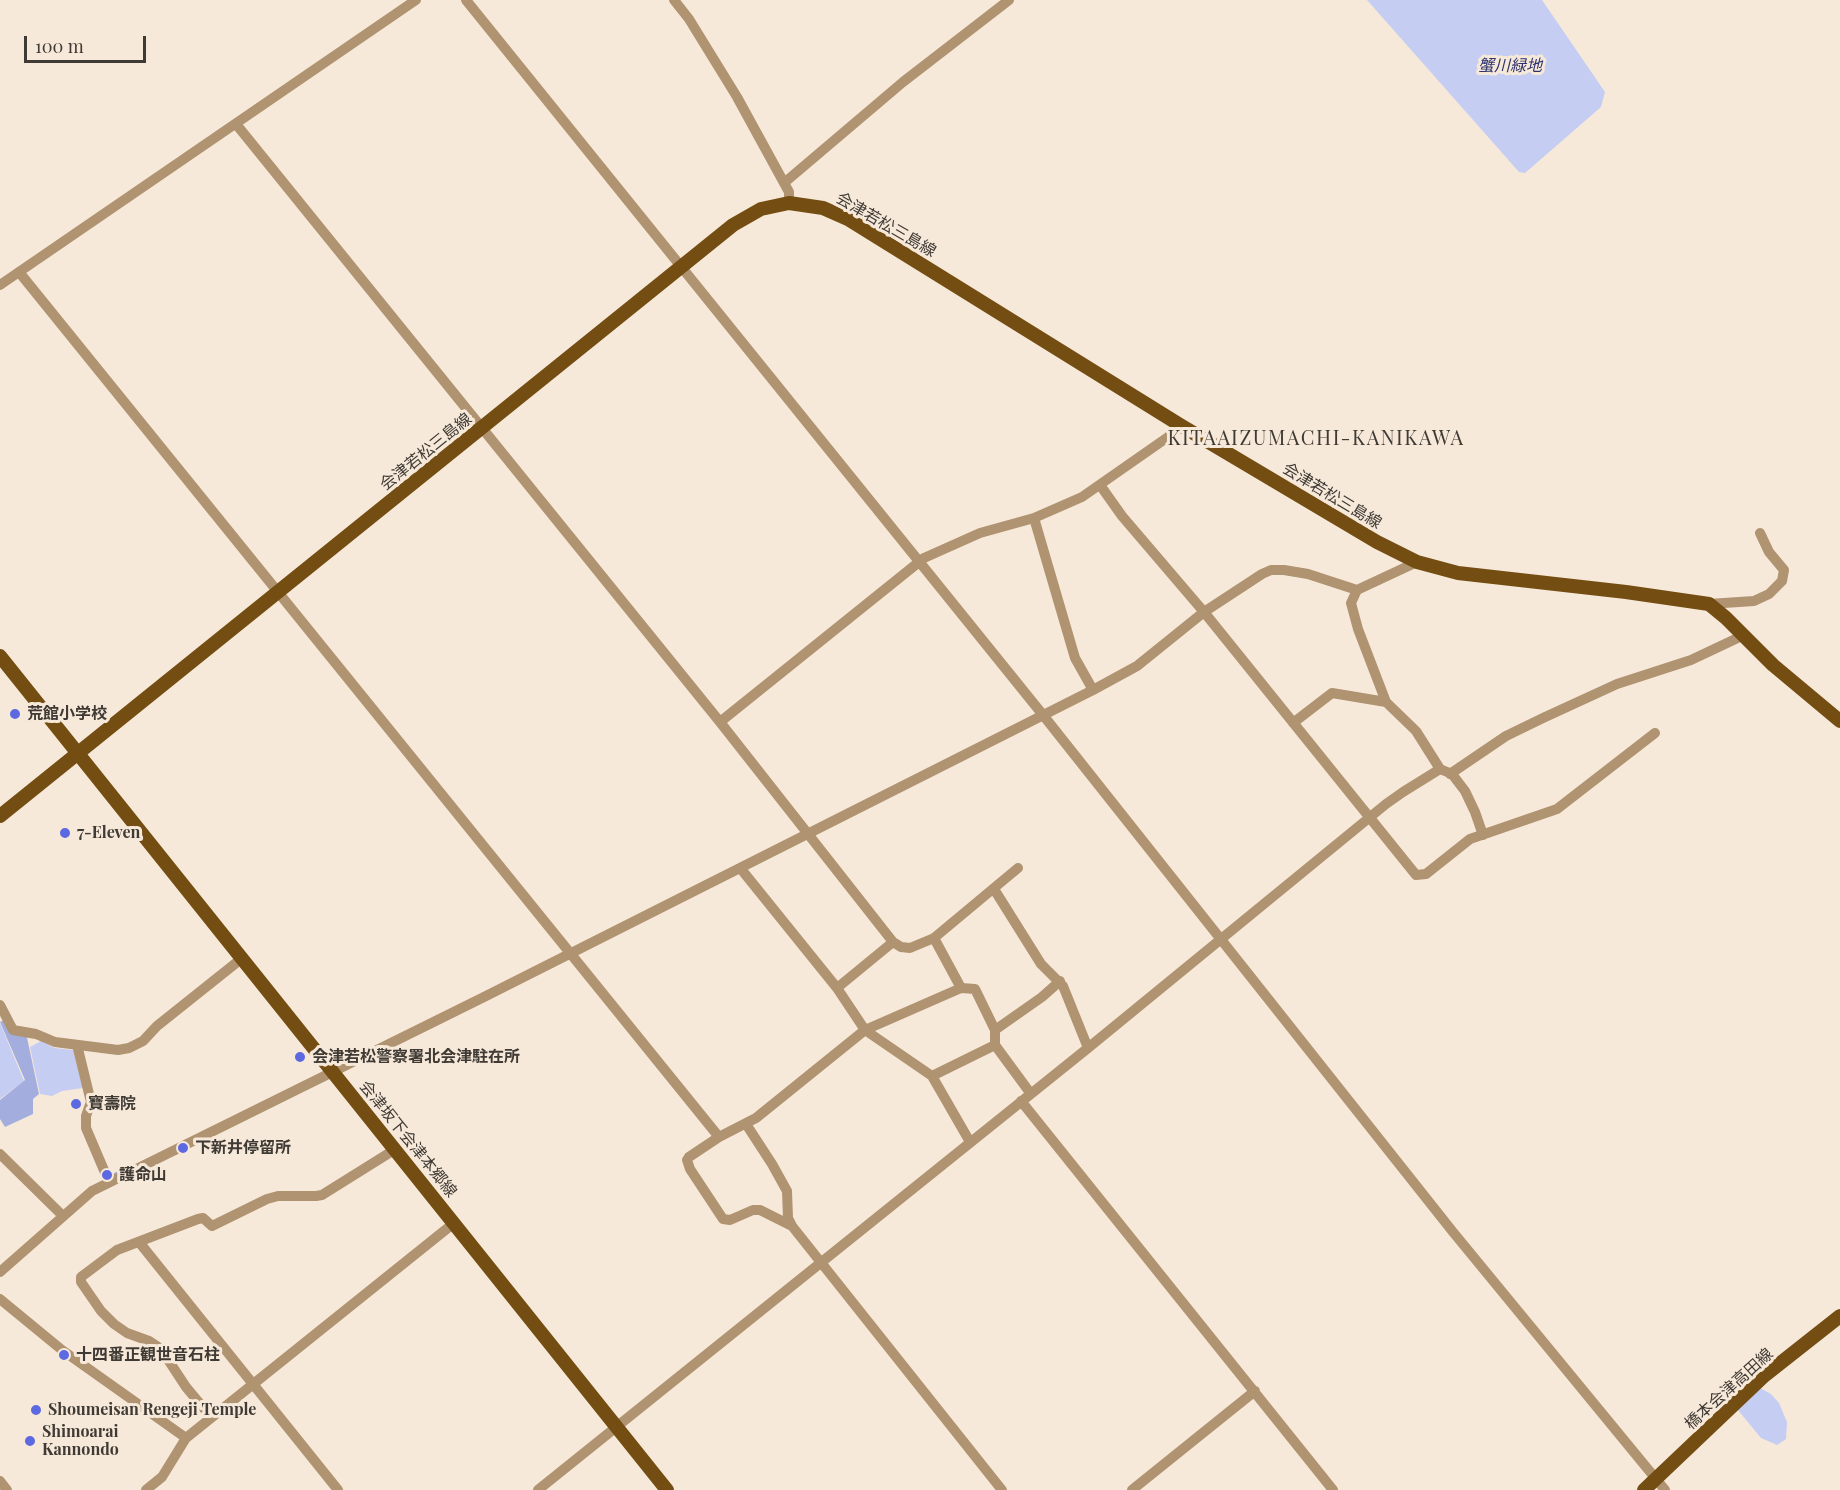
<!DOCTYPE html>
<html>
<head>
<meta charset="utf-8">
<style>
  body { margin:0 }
  #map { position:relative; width:1840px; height:1490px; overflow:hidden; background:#f7e9d9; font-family:"Playfair Display",serif }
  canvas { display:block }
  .scale { position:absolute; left:24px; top:36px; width:122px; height:27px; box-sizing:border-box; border:3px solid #3f3a34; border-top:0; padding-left:8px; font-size:18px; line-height:21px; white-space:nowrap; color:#3f3a34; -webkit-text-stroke:4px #f7e9d9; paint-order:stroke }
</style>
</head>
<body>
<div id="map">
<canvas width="1840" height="1490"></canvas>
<div class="scale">100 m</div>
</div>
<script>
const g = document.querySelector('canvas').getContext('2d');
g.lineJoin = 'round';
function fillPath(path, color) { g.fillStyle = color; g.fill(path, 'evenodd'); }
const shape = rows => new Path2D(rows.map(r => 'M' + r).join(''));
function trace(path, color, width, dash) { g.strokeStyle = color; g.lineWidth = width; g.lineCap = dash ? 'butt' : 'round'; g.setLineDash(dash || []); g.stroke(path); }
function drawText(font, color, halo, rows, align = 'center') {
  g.font = font + ' "Playfair Display","Noto Sans JP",serif'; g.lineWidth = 6; g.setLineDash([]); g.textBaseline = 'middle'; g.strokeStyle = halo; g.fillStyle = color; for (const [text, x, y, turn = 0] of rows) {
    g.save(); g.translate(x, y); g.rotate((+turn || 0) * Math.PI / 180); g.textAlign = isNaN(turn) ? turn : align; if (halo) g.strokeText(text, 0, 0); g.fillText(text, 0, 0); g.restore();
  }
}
const green = shape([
  [1367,0,1542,0,1605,92,1601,107,1525,173,1519,172],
  [0,1023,24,1081,0,1099],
  [41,1041,55,1048,73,1050,83,1088,62,1091,52,1096,40,1094,30,1047],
  [1760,1388,1771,1394,1779,1403,1787,1422,1786,1439,1777,1445,1761,1438,1737,1409]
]);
const forest = shape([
  [6,1019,26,1033,39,1094,33,1099,33,1114,5,1127,0,1119,0,1100,25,1080,0,1022]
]);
const stream = shape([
  [120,1171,133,1164],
  [111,1176,118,1172]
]);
const minor = shape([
  [466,0,1043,715,1453,1232,1665,1490],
  [674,0,689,19,737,97,789,192,789,203],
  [236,124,720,722,893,942,901,947,910,948,934,938,1018,868],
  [784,183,903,82,1009,0],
  [19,272,719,1137],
  [0,285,416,0],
  [1100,485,1122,516,1204,612,1416,875,1426,874,1470,839,1557,809,1655,733],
  [1034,518,1075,658,1093,690],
  [1709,604,1754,601,1769,594,1782,581,1784,570,1769,552,1760,533],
  [1386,702,1358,629,1351,603,1357,590,1417,562],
  [720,722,924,558,980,533,1034,518,1082,497,1168,437,1180,425],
  [1293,723,1332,693,1386,702,1416,731,1440,769,1452,774,1465,791,1475,812,1483,835],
  [1450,774,1506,736,1543,718,1617,684,1691,660,1744,635],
  [741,869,837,988,865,1030,932,1076,970,1142],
  [994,889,1041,964,1063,986,1088,1048],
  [934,938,961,988],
  [837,988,893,942],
  [0,1005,13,1030,36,1034,55,1042,118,1050,129,1048,143,1041,157,1026,241,959],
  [995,1030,1042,997,1060,981],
  [77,1045,91,1102,86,1116,86,1128,109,1182],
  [995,1045,1031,1094],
  [1021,1101,1333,1490],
  [746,1124,772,1164,787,1191,788,1218,792,1226,1002,1490],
  [0,1154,63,1216],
  [792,1226,760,1210,753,1210,730,1220,723,1219,690,1169,687,1160,689,1157,719,1137,756,1118,865,1030,961,988,975,989,995,1030,995,1045,932,1076],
  [139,1242,338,1490],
  [0,1272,92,1191,484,997,1093,690,1137,666,1204,612,1262,574,1271,570,1284,570,1308,574,1357,590],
  [0,1299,62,1350,186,1438],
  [211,1417,186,1387,161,1349,149,1341,127,1333,114,1324,101,1311,81,1282,81,1277,117,1250,198,1219,203,1218,212,1226,267,1199,278,1196,316,1196,322,1195,394,1150],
  [0,1481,7,1490],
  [146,1490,162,1477,186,1438,454,1223],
  [538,1490,1088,1048,1386,804,1403,792,1440,769],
  [1132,1490,1255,1391]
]);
const major = shape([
  [0,656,667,1490],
  [0,816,733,225,761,209,789,203,823,208,848,219,1180,425,1377,542,1417,562,1458,573,1626,592,1709,604,1726,618,1773,665,1840,721],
  [1644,1490,1764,1376,1840,1316]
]);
const markers = [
  [15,714,6,"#5d69e1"],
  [65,833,6,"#5d69e1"],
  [300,1057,6,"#5d69e1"],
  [76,1104,6,"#5d69e1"],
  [183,1148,6,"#5d69e1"],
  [107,1175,6,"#5d69e1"],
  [64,1355,6,"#5d69e1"],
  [36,1410,6,"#5d69e1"],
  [30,1441,6,"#5d69e1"]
];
const parkNames = [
  ["蟹川緑地",1510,66]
];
const streetNames = [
  ["会津若松三島線",886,225,30],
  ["会津若松三島線",426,452,-39],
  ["会津若松三島線",1332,496,31],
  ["会津坂下会津本郷線",408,1139,51],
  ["橋本会津高田線",1729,1389,-42]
];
const poiNames = [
  ["荒館小学校",27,714],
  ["7-Eleven",77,833],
  ["会津若松警察署北会津駐在所",312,1057],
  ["寶壽院",88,1104],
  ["下新井停留所",195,1148],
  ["護命山",119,1175],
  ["十四番正観世音石柱",76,1355],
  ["Shoumeisan Rengeji Temple",48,1410],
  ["Shimoarai",42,1432],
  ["Kannondo",42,1450]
];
const quarterNames = [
  ["KITAAIZUMACHI-KANIKAWA",1316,439]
];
fillPath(green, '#c5cdf3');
fillPath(forest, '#a3aede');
trace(stream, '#a4aede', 2);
trace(minor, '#b09371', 10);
trace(major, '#744d12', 14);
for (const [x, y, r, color] of markers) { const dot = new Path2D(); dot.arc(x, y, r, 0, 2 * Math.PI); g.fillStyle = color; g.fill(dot); trace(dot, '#f7e9d9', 2); }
drawText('italic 16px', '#2c336d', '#f7e9d9', parkNames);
drawText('16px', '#3f3a34', '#f7e9d9', streetNames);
drawText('bold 16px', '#3f3a34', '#f7e9d9', poiNames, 'left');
g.letterSpacing = '1.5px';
drawText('20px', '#3f3a34', '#f7e9d9', quarterNames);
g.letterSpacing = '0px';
</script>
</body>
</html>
